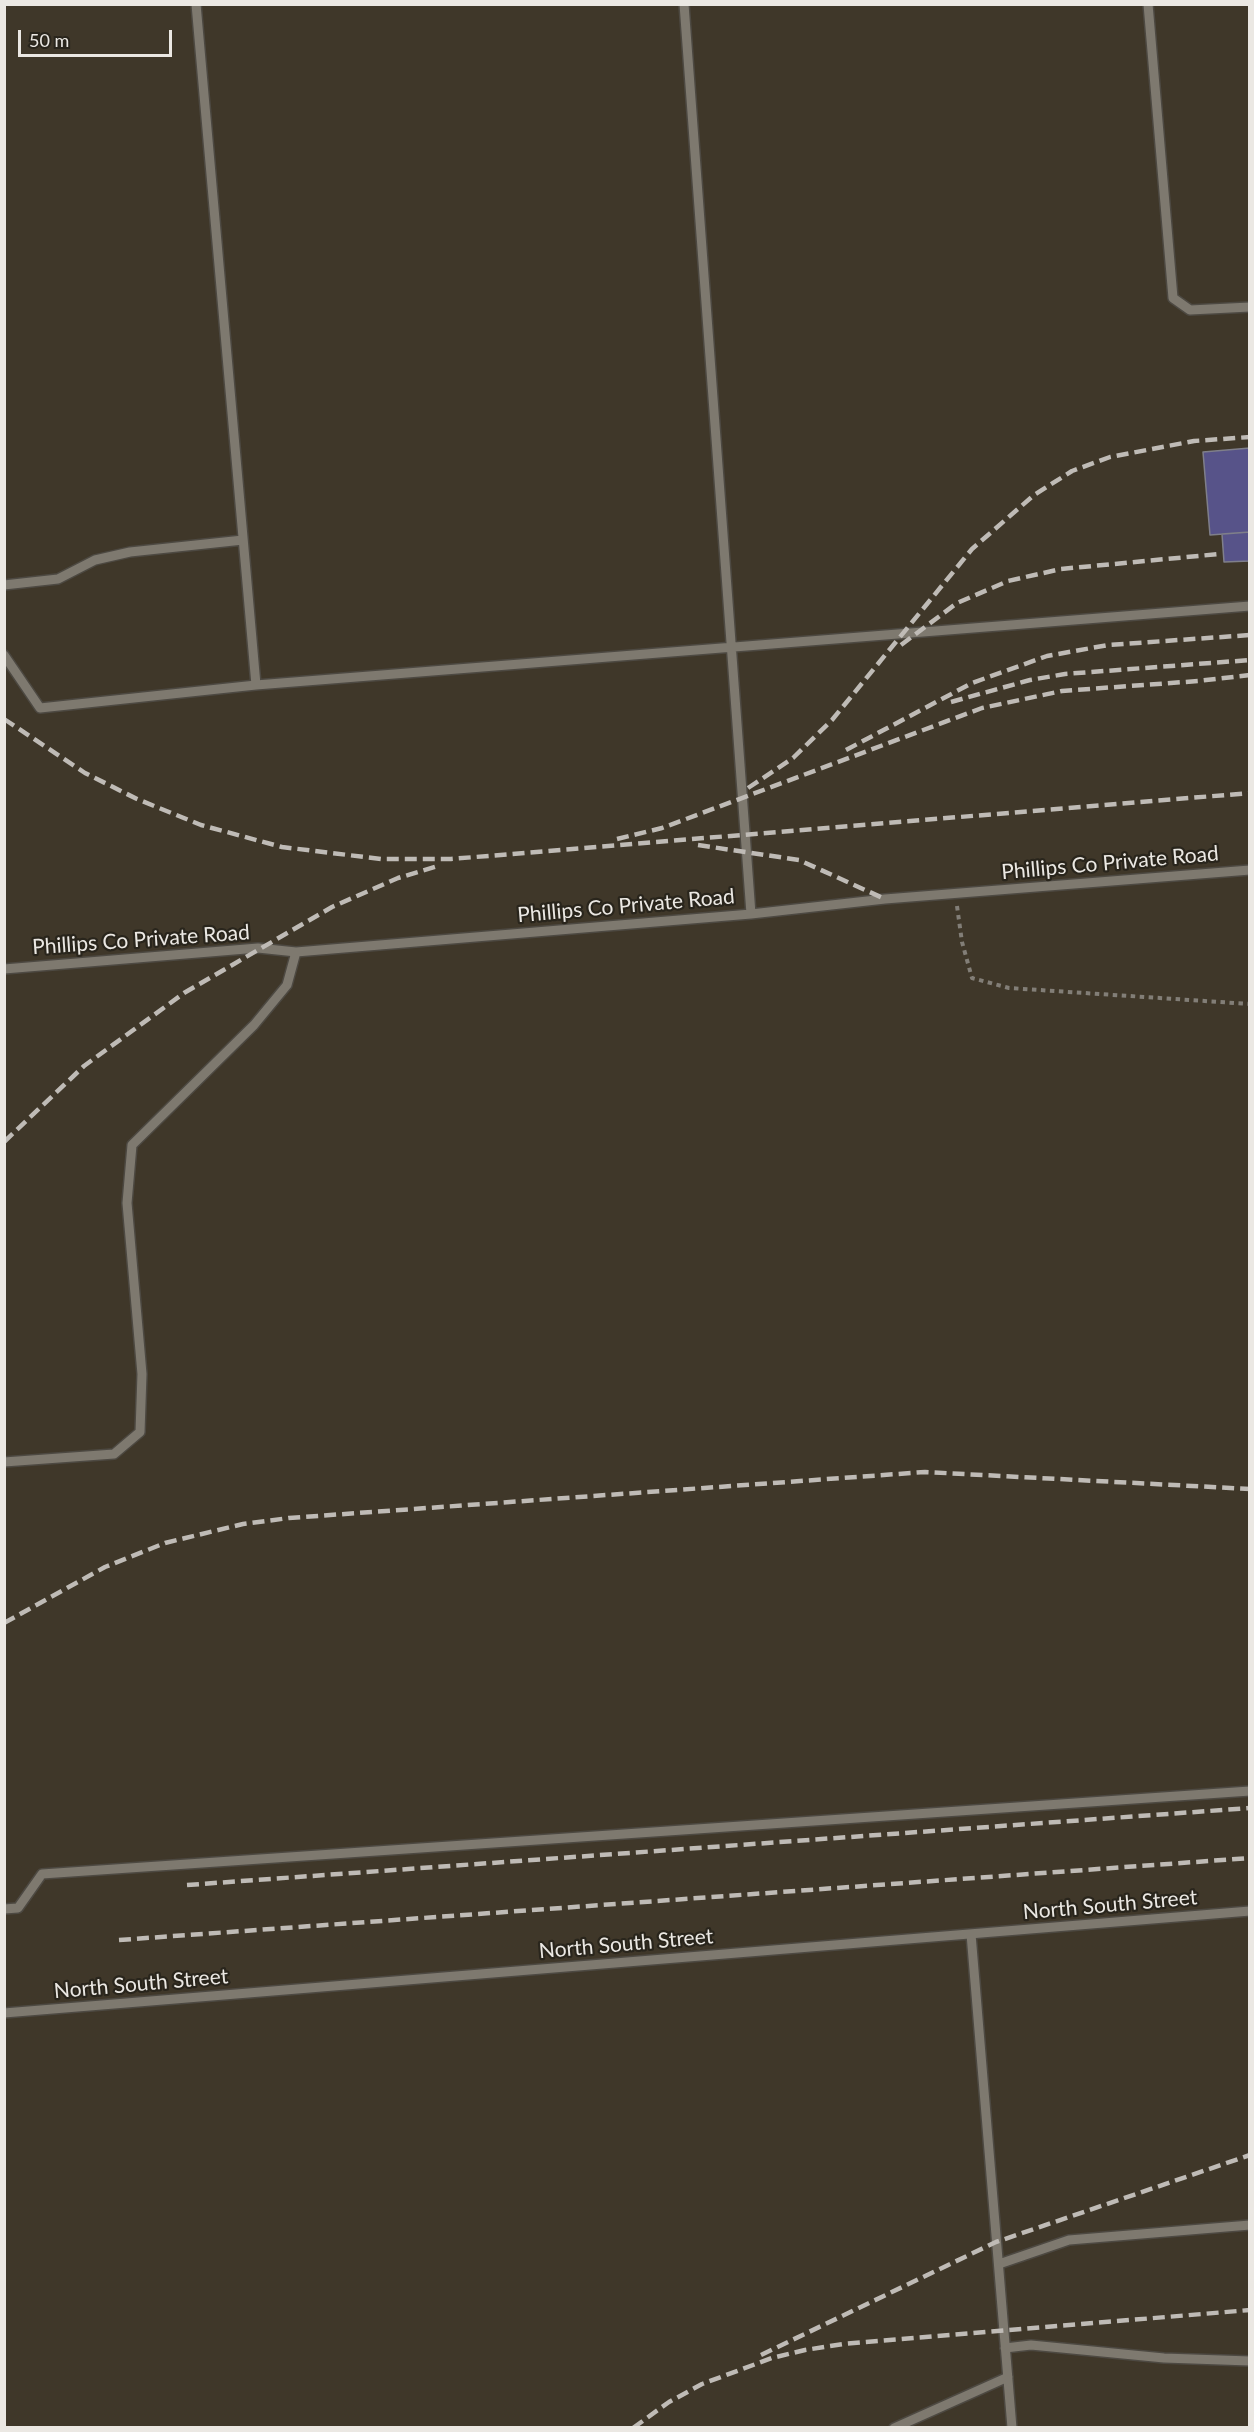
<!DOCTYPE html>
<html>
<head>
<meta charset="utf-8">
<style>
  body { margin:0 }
  #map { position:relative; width:1254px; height:2432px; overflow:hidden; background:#332e26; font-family:Lato,sans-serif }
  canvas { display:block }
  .frame { position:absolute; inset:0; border:6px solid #ebe8e3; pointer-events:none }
  .scale { position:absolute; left:18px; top:30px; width:154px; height:27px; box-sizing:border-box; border:3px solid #ebe8e3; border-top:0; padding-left:8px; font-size:18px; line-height:21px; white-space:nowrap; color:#ebe8e3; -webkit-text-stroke:4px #29251c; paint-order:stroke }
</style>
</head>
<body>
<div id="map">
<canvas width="1254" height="2432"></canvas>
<div class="frame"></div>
<div class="scale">50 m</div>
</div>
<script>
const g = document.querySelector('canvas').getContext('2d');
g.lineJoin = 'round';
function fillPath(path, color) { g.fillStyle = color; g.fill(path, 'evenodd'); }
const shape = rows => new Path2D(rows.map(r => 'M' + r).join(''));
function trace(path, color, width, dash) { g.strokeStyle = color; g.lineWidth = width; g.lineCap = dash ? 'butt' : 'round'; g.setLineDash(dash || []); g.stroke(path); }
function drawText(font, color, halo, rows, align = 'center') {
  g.font = font + ' Lato,sans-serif'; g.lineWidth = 4.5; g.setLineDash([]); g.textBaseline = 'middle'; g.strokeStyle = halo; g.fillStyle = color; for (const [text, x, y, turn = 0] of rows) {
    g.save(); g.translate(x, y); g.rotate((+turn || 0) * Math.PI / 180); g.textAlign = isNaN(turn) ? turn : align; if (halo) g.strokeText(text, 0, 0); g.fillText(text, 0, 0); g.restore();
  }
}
const built = shape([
  [5,5,1249,5,1249,2427,5,2428]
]);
const building = shape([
  [1250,448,1250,532,1210,535,1203,452,1250,448],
  [1250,532,1250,561,1224,562,1222,534,1250,532]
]);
const path = shape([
  [957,906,962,942,972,978,1009,988,1250,1004]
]);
const lane = shape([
  [684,4,751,914],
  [1148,4,1173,298,1190,310,1250,307],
  [4,585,58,579,95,560,130,552,243,540],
  [4,655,40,708,256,685,196,4],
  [256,685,1250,606],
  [4,969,258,948,296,952,751,914,885,899,1250,870],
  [4,1462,114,1454,140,1432,142,1374,127,1203,132,1145,254,1025,287,985,296,952],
  [4,1909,18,1908,42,1874,1250,1791],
  [971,1934,1012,2428],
  [4,2013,1250,1911],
  [999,2264,1069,2240,1250,2225],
  [1005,2348,1031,2345,1164,2358,1250,2361],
  [894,2428,1008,2377]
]);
const rail = shape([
  [901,645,957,603,1008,581,1061,569,1219,554],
  [951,702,1030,680,1065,674,1250,660],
  [4,719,85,773,137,799,201,825,282,847,381,859,451,859,1250,793],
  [846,750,972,683,1047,656,1108,645,1250,635],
  [748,788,793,758,832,720,972,549,1034,495,1072,471,1110,457,1194,441,1250,437],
  [617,839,662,828,982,708,1062,691,1198,681,1250,675],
  [698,845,799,860,885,899],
  [4,1142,84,1066,184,993,332,907,398,878,438,866],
  [4,1623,105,1567,165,1543,243,1524,289,1518,925,1472,1250,1489],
  [187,1885,1250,1808],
  [119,1940,1250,1858],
  [761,2355,996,2242,1250,2155],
  [633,2428,669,2402,702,2384,772,2358,805,2350,843,2344,1250,2310]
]);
const streetNames = [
  ["Phillips Co Private Road",1110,863,-5],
  ["Phillips Co Private Road",626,906,-5],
  ["Phillips Co Private Road",141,940,-4],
  ["North South Street",1110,1905,-5],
  ["North South Street",626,1944,-5],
  ["North South Street",141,1984,-5]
];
fillPath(built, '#3f3729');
fillPath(building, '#575389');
trace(building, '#7f7f8a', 1.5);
trace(lane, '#4d4942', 12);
trace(path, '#827e77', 4, [4.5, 4.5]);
trace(lane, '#7e796f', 9);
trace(rail, '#bfbbb6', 4.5, [12, 6]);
drawText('21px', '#ebe8e3', '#29251c', streetNames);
</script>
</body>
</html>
